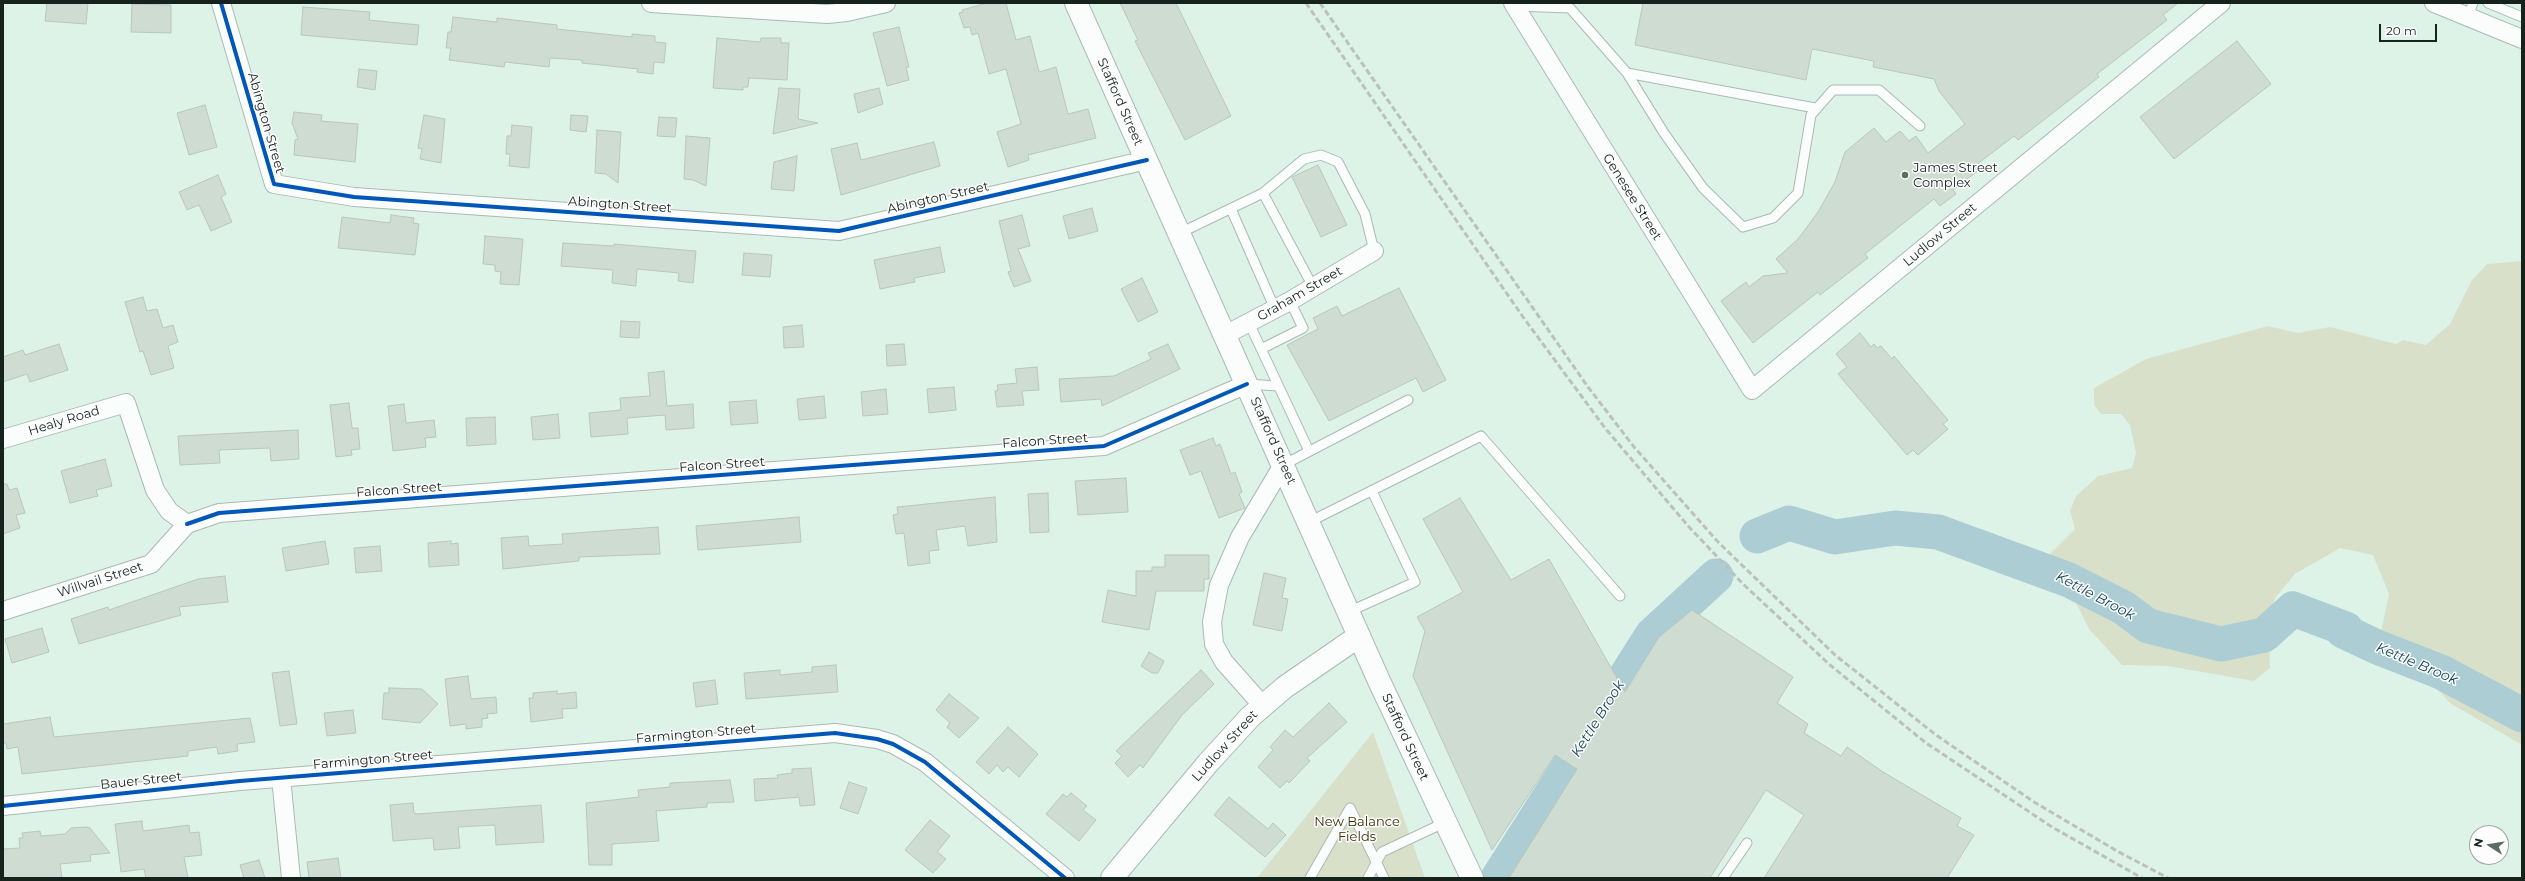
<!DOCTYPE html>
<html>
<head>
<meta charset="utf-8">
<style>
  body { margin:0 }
  #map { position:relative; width:2525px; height:881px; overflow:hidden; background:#ddf3e8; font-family:Montserrat,sans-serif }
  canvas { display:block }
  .frame { position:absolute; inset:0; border:4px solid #15231c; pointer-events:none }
  .north { position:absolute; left:2469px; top:825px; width:40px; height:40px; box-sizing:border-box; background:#fdfdfd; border:1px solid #a0a6a3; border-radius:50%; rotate:282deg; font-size:11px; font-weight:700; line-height:16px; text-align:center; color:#15231c }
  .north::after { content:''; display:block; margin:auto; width:14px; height:18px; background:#5b6c63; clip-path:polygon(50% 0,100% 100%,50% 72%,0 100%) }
  .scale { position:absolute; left:2379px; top:24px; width:58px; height:18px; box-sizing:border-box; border:2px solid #15231c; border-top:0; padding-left:5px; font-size:12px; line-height:14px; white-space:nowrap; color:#15231c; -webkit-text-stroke:3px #fdfdfd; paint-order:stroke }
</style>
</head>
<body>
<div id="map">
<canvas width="2525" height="881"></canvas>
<div class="frame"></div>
<div class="north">N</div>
<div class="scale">20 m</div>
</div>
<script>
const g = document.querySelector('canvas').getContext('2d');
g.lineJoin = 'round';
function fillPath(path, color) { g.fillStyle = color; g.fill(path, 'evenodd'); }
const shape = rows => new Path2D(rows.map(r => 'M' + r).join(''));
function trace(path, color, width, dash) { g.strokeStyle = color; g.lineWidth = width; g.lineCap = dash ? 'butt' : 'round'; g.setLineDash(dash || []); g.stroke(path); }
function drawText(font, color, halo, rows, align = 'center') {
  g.font = font + ' Montserrat,sans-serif'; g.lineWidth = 3; g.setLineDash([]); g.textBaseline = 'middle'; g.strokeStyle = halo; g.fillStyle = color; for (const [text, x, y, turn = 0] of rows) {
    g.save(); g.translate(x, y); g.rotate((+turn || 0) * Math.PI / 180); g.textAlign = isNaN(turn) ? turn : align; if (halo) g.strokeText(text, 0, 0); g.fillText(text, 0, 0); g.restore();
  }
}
const green = shape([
  [2522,261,2522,745,2450,703,2420,670,2374,665,2389,594,2373,555,2340,548,2295,574,2275,598,2268,619,2270,668,2254,681,2168,666,2122,665,2089,629,2074,599,2055,584,2047,557,2075,529,2070,511,2076,496,2098,476,2132,468,2136,453,2130,425,2121,414,2101,414,2094,405,2094,388,2146,359,2268,326,2298,333,2330,327,2396,344,2403,340,2426,345,2450,324,2472,280,2487,264],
  [1373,732,1425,878,1257,878]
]);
const river = shape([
  [1757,536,1789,523,1835,537,1895,528,1938,532,2069,580,2124,608,2148,626,2221,644,2264,635,2293,609,2346,629,2343,631,2377,647,2441,672,2522,715],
  [1498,878,1652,635,1716,576]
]);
const building = shape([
  [47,3,88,3,86,24,45,21,47,3],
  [987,3,1006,3,1016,40,1030,36,1039,72,1056,67,1068,114,1088,109,1096,138,1028,155,1029,160,1008,167,997,132,1021,124,1006,69,989,74,978,33,972,35,970,27,964,28,959,13,963,12,962,10,987,3],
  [1120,3,1176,3,1231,116,1185,140,1135,41,1138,40,1120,3],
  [1643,3,2178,3,2163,15,2167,20,2097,74,2099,77,2018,140,2014,136,1976,165,1979,170,1953,190,1956,194,1940,206,1934,199,1865,254,1868,258,1820,295,1818,292,1753,343,1721,301,1746,282,1749,287,1763,276,1788,273,1776,259,1798,239,1818,212,1835,182,1845,152,1874,128,1886,142,1900,131,1909,141,1916,136,1928,153,1965,124,1939,91,1934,79,1873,67,1874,61,1812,49,1806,80,1635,45,1643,3],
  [132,4,171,5,171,33,131,32,132,4],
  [303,7,370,12,369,20,419,25,417,45,301,35,303,7],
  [453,17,497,22,497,18,557,25,557,29,632,37,632,34,655,36,655,42,666,43,664,63,654,62,653,74,637,72,638,69,582,63,582,60,550,58,549,67,505,62,504,67,449,60,451,48,446,48,448,32,451,32,453,17],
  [899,27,909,67,906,67,909,80,887,86,873,33,899,27],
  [717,38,760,42,761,38,781,38,781,43,789,43,787,80,749,78,748,87,743,87,743,90,713,88,717,38],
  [2237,41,2271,84,2174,159,2140,117,2237,41],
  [359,69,377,71,375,90,357,87,359,69],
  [779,88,800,89,798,119,818,123,773,134,779,88],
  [879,88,883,104,858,113,854,94,879,88],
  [205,105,217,147,189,155,177,113,205,105],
  [294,112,322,115,321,121,358,124,355,162,294,155,295,140,298,139,292,123,294,112],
  [424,115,445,119,441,163,420,159,422,149,418,148,424,115],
  [571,115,588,116,586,132,570,130,571,115],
  [659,117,677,118,675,137,657,136,659,117],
  [512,125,532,127,529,168,509,166,510,154,506,154,507,136,511,136,512,125],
  [597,130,621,132,618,183,606,174,595,173,597,130],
  [686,136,710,138,706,186,693,180,684,179,686,136],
  [934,142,940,166,841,195,831,149,857,143,861,160,934,142],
  [797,156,794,191,771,189,774,162,797,156],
  [1318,165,1347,225,1321,237,1292,177,1318,165],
  [218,175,226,194,221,197,232,222,211,231,199,205,187,210,179,192,218,175],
  [1092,208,1098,231,1069,239,1063,216,1092,208],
  [391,215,414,218,413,223,419,224,415,255,338,248,342,217,390,223,391,215],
  [1022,215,1030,246,1018,249,1031,281,1014,287,1008,272,1011,271,999,221,1022,215],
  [485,236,523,239,519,285,500,284,501,272,495,271,495,265,483,264,485,236],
  [563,243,614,246,614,244,696,251,693,283,678,281,679,273,637,269,636,286,612,283,613,270,561,266,563,243],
  [940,247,945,272,914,278,915,282,880,289,874,260,940,247],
  [744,253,772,255,770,277,742,275,744,253],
  [1142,278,1158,312,1138,322,1121,289,1142,278],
  [1399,288,1446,380,1423,392,1416,378,1329,421,1287,345,1318,329,1313,318,1337,306,1342,316,1399,288],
  [143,297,147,311,157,309,163,328,173,325,178,342,168,346,174,368,151,375,143,351,140,352,125,302,143,297],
  [621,321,640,322,639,338,620,337,621,321],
  [802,325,804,347,784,348,783,327,802,325],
  [1860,333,1871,347,1874,344,1877,348,1881,346,1892,359,1894,356,1948,420,1943,424,1948,429,1918,455,1913,450,1907,455,1838,374,1847,367,1836,354,1860,333],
  [59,344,68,370,30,382,27,374,3,382,3,357,23,350,25,355,59,344],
  [904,344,906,365,887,366,886,345,904,344],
  [1168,344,1180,369,1102,406,1101,399,1061,402,1059,379,1114,376,1151,359,1148,353,1168,344],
  [1037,367,1039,390,1022,391,1024,405,997,407,995,391,998,390,997,385,1017,383,1015,369,1037,367],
  [664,371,667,406,693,404,694,428,666,430,665,415,627,418,628,434,591,437,589,413,621,410,620,398,650,396,648,373,664,371],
  [954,387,956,410,929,413,927,389,954,387],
  [886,389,888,414,863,416,861,392,886,389],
  [824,396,826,418,799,420,797,399,824,396],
  [756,400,758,423,731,425,729,402,756,400],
  [349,403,352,428,358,428,360,449,351,450,352,455,336,457,330,405,349,403],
  [404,404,406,423,434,420,436,437,425,438,426,447,393,451,388,406,404,404],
  [558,414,560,438,533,440,531,417,558,414],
  [495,417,496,444,467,446,466,418,495,417],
  [298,430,299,459,271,461,270,448,219,450,220,463,180,465,178,436,298,430],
  [1213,438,1216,446,1220,444,1231,474,1235,472,1242,492,1239,494,1245,508,1219,518,1201,471,1190,475,1180,450,1213,438],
  [105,459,112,486,96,490,98,496,70,503,61,471,105,459],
  [1126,478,1128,512,1078,515,1075,481,1126,478],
  [3,484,7,484,9,490,17,488,25,513,16,515,20,528,3,534,3,484],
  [1048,493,1049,532,1030,533,1028,494,1048,493],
  [995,497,997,542,968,546,965,526,936,530,939,550,929,551,930,563,908,566,904,533,896,534,893,515,898,514,897,507,995,497],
  [1460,498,1511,580,1549,559,1625,692,1659,637,1692,610,1793,677,1777,703,1808,724,1804,733,1841,756,1847,747,1883,772,1961,818,1957,826,1974,835,1947,878,1764,878,1804,815,1766,790,1710,878,1509,878,1577,769,1555,755,1492,850,1413,676,1425,631,1417,617,1463,592,1423,519,1460,498],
  [799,517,801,542,698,550,696,526,799,517],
  [658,527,660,554,579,557,579,561,503,569,501,538,528,536,529,546,563,544,562,534,658,527],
  [325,541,329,564,286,571,282,548,325,541],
  [451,541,451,544,458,543,459,565,429,567,428,543,451,541],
  [380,546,382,571,356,573,354,548,380,546],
  [1165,555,1209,555,1209,579,1204,579,1204,591,1156,591,1149,630,1102,622,1108,590,1136,596,1136,571,1152,571,1152,567,1165,567,1165,555],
  [1264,573,1286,578,1282,598,1288,599,1282,631,1253,625,1264,573],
  [225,576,228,602,179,607,181,615,79,644,71,619,108,607,109,610,198,579,225,576],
  [42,628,49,652,12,663,5,639,42,628],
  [1149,652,1164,661,1158,673,1152,673,1141,666,1149,652],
  [836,665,838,692,746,699,744,673,780,670,780,675,812,672,812,667,836,665],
  [1201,670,1214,684,1182,715,1143,768,1140,765,1128,777,1115,763,1122,756,1116,751,1201,670],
  [289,671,297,724,280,726,272,673,289,671],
  [468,676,471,699,496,697,497,713,487,714,488,718,482,719,482,727,466,729,466,724,450,726,445,679,468,676],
  [715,680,718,704,696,707,693,683,715,680],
  [389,688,422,689,438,704,420,723,382,719,384,693,389,693,389,688],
  [557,691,557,694,576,692,577,708,562,709,563,718,531,722,529,698,533,698,533,693,557,691],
  [949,694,979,718,959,738,947,727,950,723,936,710,949,694],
  [1329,703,1347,722,1307,758,1310,761,1289,783,1287,781,1280,788,1258,767,1273,750,1270,747,1285,730,1293,737,1329,703],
  [353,710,356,733,327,736,324,713,353,710],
  [50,717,54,737,250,718,255,742,237,744,238,751,218,754,217,747,188,751,188,756,22,774,18,747,7,749,6,743,3,743,3,724,50,717],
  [1008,727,1038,754,1019,777,1008,767,1003,772,997,765,989,774,976,762,1008,727],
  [811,768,815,805,800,806,799,797,755,801,754,779,778,778,777,775,792,773,792,769,811,768],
  [730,780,734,802,707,803,707,807,656,811,659,841,612,844,612,865,589,865,586,803,639,797,638,790,670,787,670,783,730,780],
  [849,782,867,788,858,814,840,808,849,782],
  [1071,793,1087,806,1083,810,1096,820,1079,841,1046,814,1063,794,1067,797,1071,793],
  [1229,797,1268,829,1273,823,1286,835,1265,857,1214,815,1229,797],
  [413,803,414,813,417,814,541,805,544,842,496,845,495,825,458,827,460,848,434,850,433,838,393,841,390,805,413,803],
  [930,820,950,836,937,852,946,859,933,873,905,850,930,820],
  [142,821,143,831,189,825,190,833,199,832,202,855,184,857,188,878,146,878,144,869,121,872,115,824,142,821],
  [86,827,90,828,110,853,90,855,91,861,60,864,62,878,3,878,3,849,20,848,19,838,23,838,22,833,40,831,41,836,65,834,71,828,86,827],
  [338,858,341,878,309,878,307,862,338,858],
  [259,860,265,878,244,878,240,865,259,860]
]);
const service = shape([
  [2488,3,2522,17],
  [1514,6,1570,8,1627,73,1664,133,1703,188,1743,227,1773,218,1798,193,1811,115,1833,90,1879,90,1920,126],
  [2468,17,2473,3],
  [1627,73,1815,108],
  [1263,193,1304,159,1321,155,1338,162,1365,214,1374,251],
  [1231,209,1275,309],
  [1180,233,1263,193,1313,287],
  [1249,323,1309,451],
  [1261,349,1303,328,1290,301],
  [1247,384,1278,386],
  [1283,465,1408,400],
  [1309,522,1481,436,1620,596],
  [1348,612,1415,582,1372,491],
  [1350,808,1384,878],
  [1310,878,1350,808],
  [1368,878,1382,852,1446,822],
  [1723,878,1747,843]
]);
const minor = shape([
  [221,3,274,184,354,197,839,231,1147,160],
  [651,3,827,14,847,12,886,3],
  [1513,3,1752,390,2221,3],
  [2434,3,2522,39],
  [1225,335,1290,301,1374,251],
  [3,439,126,403,155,490,169,511,187,524],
  [187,524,219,513,1104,446,1247,384],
  [3,611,151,564,187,524],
  [1263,706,1224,662,1214,644,1212,622,1219,585,1240,537,1283,465],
  [281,778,291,878],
  [3,806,240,781,835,733,877,739,893,744,925,762,1065,878]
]);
const tertiary = shape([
  [1112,878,1208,763,1250,717,1285,687,1359,636]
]);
const secondary = shape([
  [1076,3,1380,683,1472,878]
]);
const rail = shape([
  [1306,3,1523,317,1605,428,1689,527,1743,584,1830,665,1926,743,2052,827,2142,878],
  [1320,3,1588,387,1634,447,1719,543,1835,655,1936,735,2034,802,2117,851,2168,878]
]);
const cycleway = shape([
  [221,3,274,184,354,197,839,231,1147,160],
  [187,524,219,513,1104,446,1247,384],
  [3,806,240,781,835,733,877,739,893,744,925,762,1065,878]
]);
const markers = [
  [1905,175,4,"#5b6c63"]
];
const streetNames = [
  ["Stafford Street",1120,102,66],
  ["Abington Street",266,123,74],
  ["Genesee Street",1632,197,58],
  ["Abington Street",938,198,-13],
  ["Abington Street",620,205,4],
  ["Ludlow Street",1940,235,-40],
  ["Graham Street",1300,294,-30],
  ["Healy Road",64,421,-17],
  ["Falcon Street",1045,441,-4],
  ["Stafford Street",1273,441,66],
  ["Falcon Street",722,465,-4],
  ["Falcon Street",399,490,-4],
  ["Willvail Street",100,580,-18],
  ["Farmington Street",696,734,-5],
  ["Stafford Street",1405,737,65],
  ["Ludlow Street",1225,746,-48],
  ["Farmington Street",373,760,-5],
  ["Bauer Street",141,781,-6]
];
const poiNames = [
  ["James Street",1913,168],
  ["Complex",1913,183]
];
const parkNames = [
  ["New Balance",1357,822],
  ["Fields",1357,837]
];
const waterNames = [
  ["Kettle Brook",2095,596,28],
  ["Kettle Brook",2417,664,23],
  ["Kettle Brook",1598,719,-58]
];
fillPath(green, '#d9e0ca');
trace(river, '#adcdd4', 35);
fillPath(building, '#cfdcd1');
trace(building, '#b9c6bb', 1);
trace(service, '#aabab2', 11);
trace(minor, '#aabab2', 20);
trace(tertiary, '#aabab2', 24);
trace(secondary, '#aabab2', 24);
trace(service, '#fafdfc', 9);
trace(minor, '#fafdfc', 18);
trace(tertiary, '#fafdfc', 22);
trace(secondary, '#fafdfc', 22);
trace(rail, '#bcc1be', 3, [6, 3]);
trace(cycleway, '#0057b8', 4);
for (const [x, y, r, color] of markers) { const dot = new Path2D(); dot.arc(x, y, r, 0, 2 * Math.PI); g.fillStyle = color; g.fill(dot); trace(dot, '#fdfdfd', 1.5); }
drawText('13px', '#15231c', '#fdfdfd', streetNames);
drawText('13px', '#15231c', '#fdfdfd', poiNames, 'left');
drawText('13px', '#362f04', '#fdfdfd', parkNames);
drawText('italic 14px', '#154758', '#fdfdfd', waterNames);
</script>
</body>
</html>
